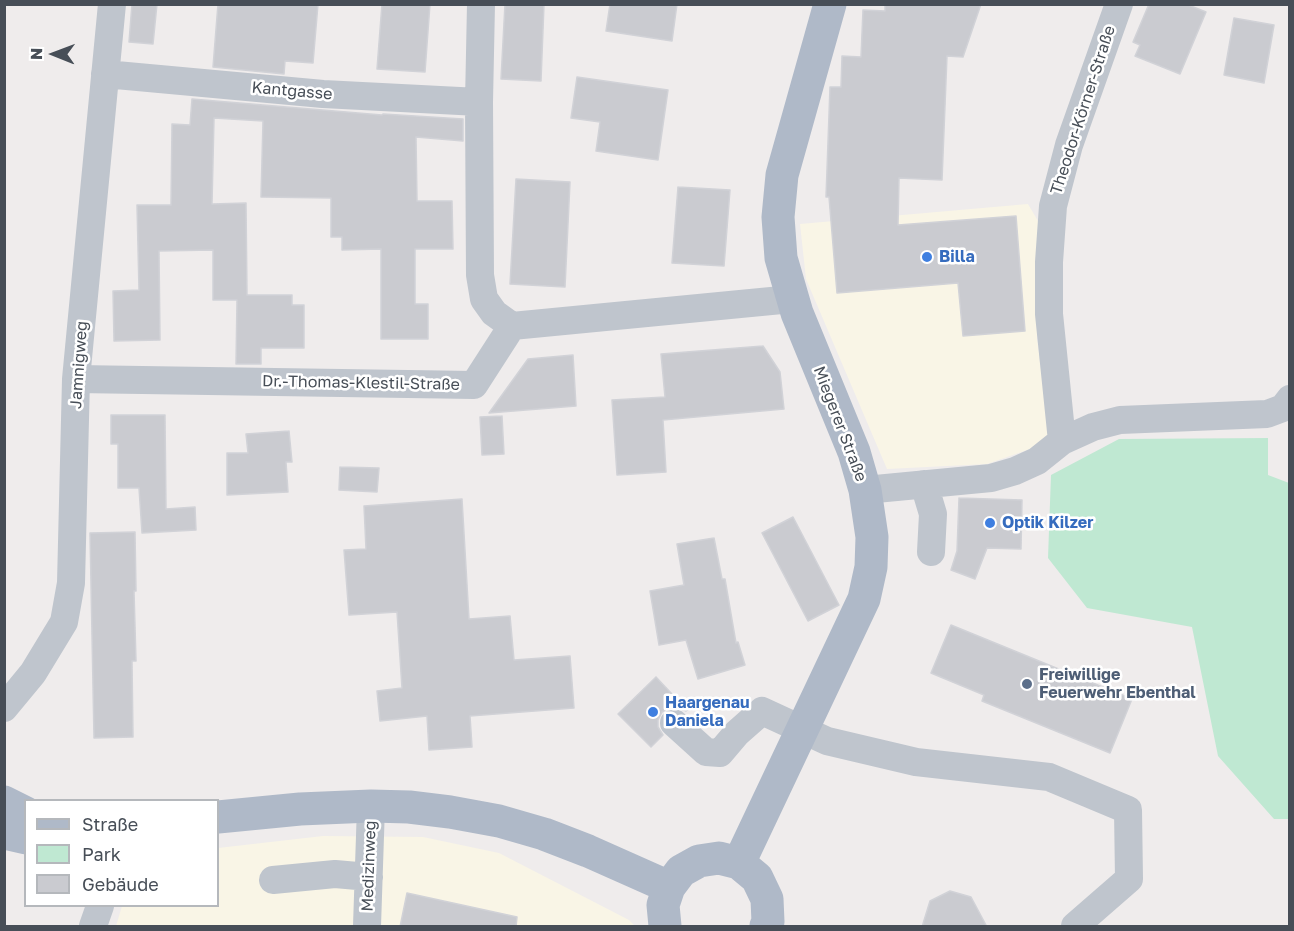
<!DOCTYPE html>
<html>
<head>
<meta charset="utf-8">
<style>
  body { margin:0 }
  #map { position:relative; width:1294px; height:931px; overflow:hidden; background:#efecec; font-family:"Golos Text",sans-serif }
  canvas { display:block }
  .frame { position:absolute; inset:0; border:6px solid #474e57; pointer-events:none }
  .legend { position:absolute; left:24px; top:799px; width:195px; height:108px; box-sizing:border-box; background:#fff; border:2px solid #b5b8bc; margin:0; padding:8px 10px; list-style:none; font-size:18px; color:#474e57 }
  .legend li { display:flex; align-items:center; gap:12px; height:30px }
  .legend b { width:30px; border:2px solid #b5b8bc }
  .north { position:absolute; left:24px; top:24px; width:60px; height:60px; -webkit-text-stroke:4px #fff; paint-order:stroke; rotate:271deg; font-size:16px; font-weight:700; line-height:24px; text-align:center; color:#474e57 }
  .north::after { content:''; display:block; margin:auto; width:21px; height:27px; background:#474e57; clip-path:polygon(50% 0,100% 100%,50% 72%,0 100%) }
</style>
</head>
<body>
<div id="map">
<canvas width="1294" height="931"></canvas>
<div class="frame"></div>
<ul class="legend">
<li><b style="height:8px;background:#afb9c8"></b>Straße</li>
<li><b style="height:16px;background:#bfe8d2"></b>Park</li>
<li><b style="height:16px;background:#cacbd0"></b>Gebäude</li>
</ul>
<div class="north">N</div>
</div>
<script>
const g = document.querySelector('canvas').getContext('2d');
g.lineJoin = 'round';
function fillPath(path, color) { g.fillStyle = color; g.fill(path, 'evenodd'); }
const shape = rows => new Path2D(rows.map(r => 'M' + r).join(''));
function trace(path, color, width, dash) { g.strokeStyle = color; g.lineWidth = width; g.lineCap = dash ? 'butt' : 'round'; g.setLineDash(dash || []); g.stroke(path); }
function drawText(font, color, halo, rows, align = 'center') {
  g.font = font + ' "Golos Text",sans-serif'; g.lineWidth = 5; g.setLineDash([]); g.textBaseline = 'middle'; g.strokeStyle = halo; g.fillStyle = color; for (const [text, x, y, turn = 0] of rows) {
    g.save(); g.translate(x, y); g.rotate((+turn || 0) * Math.PI / 180); g.textAlign = isNaN(turn) ? turn : align; if (halo) g.strokeText(text, 0, 0); g.fillText(text, 0, 0); g.restore();
  }
}
const commercial = shape([
  [1028,204,1038,221,1037,338,1050,442,987,464,887,469,806,279,800,224],
  [323,836,423,837,499,853,629,920,635,926,116,926,122,906,218,906,218,848]
]);
const green = shape([
  [1268,438,1268,475,1289,483,1289,819,1274,819,1218,756,1192,627,1087,608,1048,558,1051,475,1119,439]
]);
const building = shape([
  [132,4,157,4,153,44,129,42,132,4],
  [218,4,318,4,313,63,285,61,284,74,213,67,218,4],
  [382,4,430,4,425,72,377,69,382,4],
  [505,4,544,4,541,81,501,79,505,4],
  [610,4,677,4,672,41,606,31,610,4],
  [885,4,981,4,963,57,947,56,942,180,899,178,898,225,1016,216,1025,331,963,336,958,283,837,293,829,197,826,197,830,87,841,87,842,56,861,57,863,10,885,11,885,4],
  [1149,4,1186,4,1206,12,1180,74,1135,56,1140,45,1133,42,1149,4],
  [1234,18,1274,25,1264,83,1224,75,1234,18],
  [577,77,668,90,658,160,596,151,600,122,571,118,577,77],
  [192,99,382,115,383,114,463,119,463,141,416,137,417,201,452,201,453,249,415,249,415,304,428,304,428,339,381,339,381,249,342,250,342,237,331,237,331,198,261,197,263,121,214,118,212,204,246,203,247,295,292,295,292,305,304,305,304,348,261,348,261,364,236,364,237,300,213,300,213,250,159,251,160,340,114,341,113,291,139,290,137,205,171,205,172,124,190,125,192,99],
  [516,179,570,182,565,287,510,284,516,179],
  [678,187,730,190,724,266,672,263,678,187],
  [763,346,780,372,784,409,663,420,666,472,617,475,612,400,665,397,661,354,763,346],
  [573,355,576,406,489,413,528,359,573,355],
  [111,415,165,415,166,509,195,507,196,530,142,533,139,488,118,488,118,444,111,444,111,415],
  [502,416,504,454,482,455,480,417,502,416],
  [289,431,292,462,286,462,288,492,227,495,227,453,248,453,246,434,289,431],
  [340,467,379,468,377,492,339,490,340,467],
  [959,498,1022,500,1021,549,987,548,975,579,951,570,957,551,959,498],
  [462,499,469,619,510,616,514,660,570,656,574,708,470,716,472,747,429,750,427,716,380,721,377,691,402,688,397,612,349,615,344,550,366,549,364,506,462,499],
  [793,517,839,605,808,621,762,533,793,517],
  [135,532,136,591,134,591,136,661,132,661,133,737,94,738,90,533,135,532],
  [714,538,722,579,725,579,736,643,738,642,745,665,698,679,686,640,659,645,650,591,684,585,677,544,714,538],
  [951,625,1132,699,1110,753,982,701,984,695,931,673,951,625],
  [656,677,687,710,686,711,678,707,670,707,662,712,658,720,658,727,663,735,651,747,618,714,656,677],
  [950,891,971,897,987,927,922,927,930,901,950,891],
  [407,893,517,917,516,927,400,927,407,893]
]);
const minor = shape([
  [105,74,323,94,479,102,480,275,484,299,494,313,512,326],
  [479,102,481,4],
  [76,379,474,385,512,326,792,299],
  [1062,441,1093,427,1120,420,1267,414,1283,408,1290,399],
  [924,484,933,514,931,552],
  [865,490,991,478,1015,471,1037,461,1062,441,1049,314,1049,262,1053,206,1069,145,1119,4],
  [4,708,33,673,64,622,71,583,76,379,112,4],
  [674,723,706,752,720,753,737,733,762,711,827,741,916,762,1049,777,1128,810,1129,879,1075,926],
  [273,880,335,874,369,877],
  [93,926,100,906],
  [367,926,371,806]
]);
const major = shape([
  [4,802,26,813],
  [218,817,300,809,371,806,409,807,450,812,499,821,544,834,588,851,669,887],
  [4,833,26,838],
  [739,863,864,599,871,567,872,537,865,490,854,452,797,313,781,258,778,217,782,175,830,4],
  [665,926,663,905,669,887,681,871,699,861,719,858,739,863,757,878,767,899,768,922,766,926]
]);
const markers = [
  [927,257,6,"#3f7fe0"],
  [990,523,6,"#3f7fe0"],
  [1027,684,6,"#5c6f8a"],
  [653,712,6,"#3f7fe0"]
];
const streetNames = [
  ["Kantgasse",292,91,5],
  ["Theodor-Körner-Straße",1083,110,-72],
  ["Jamnigweg",79,365,-86],
  ["Dr.-Thomas-Klestil-Straße",361,383,1],
  ["Miegerer Straße",840,424,69],
  ["Medizinweg",369,866,-88]
];
const shopNames = [
  ["Billa",939,257],
  ["Optik Kilzer",1002,523],
  ["Haargenau",665,703],
  ["Daniela",665,721]
];
const serviceNames = [
  ["Freiwillige",1039,675],
  ["Feuerwehr Ebenthal",1039,693]
];
fillPath(commercial, '#f9f5e6');
fillPath(green, '#bfe8d2');
fillPath(building, '#cacbd0');
trace(building, '#d1d2d7', 1.5);
trace(minor, '#bfc5cd', 28);
trace(major, '#afb9c8', 33);
for (const [x, y, r, color] of markers) { const dot = new Path2D(); dot.arc(x, y, r, 0, 2 * Math.PI); g.fillStyle = color; g.fill(dot); trace(dot, '#fff', 2); }
drawText('16px', '#474e57', '#fff', streetNames);
drawText('bold 16px', '#366cbe', '#fff', shopNames, 'left');
drawText('bold 16px', '#4e5e75', '#fff', serviceNames, 'left');
</script>
</body>
</html>
